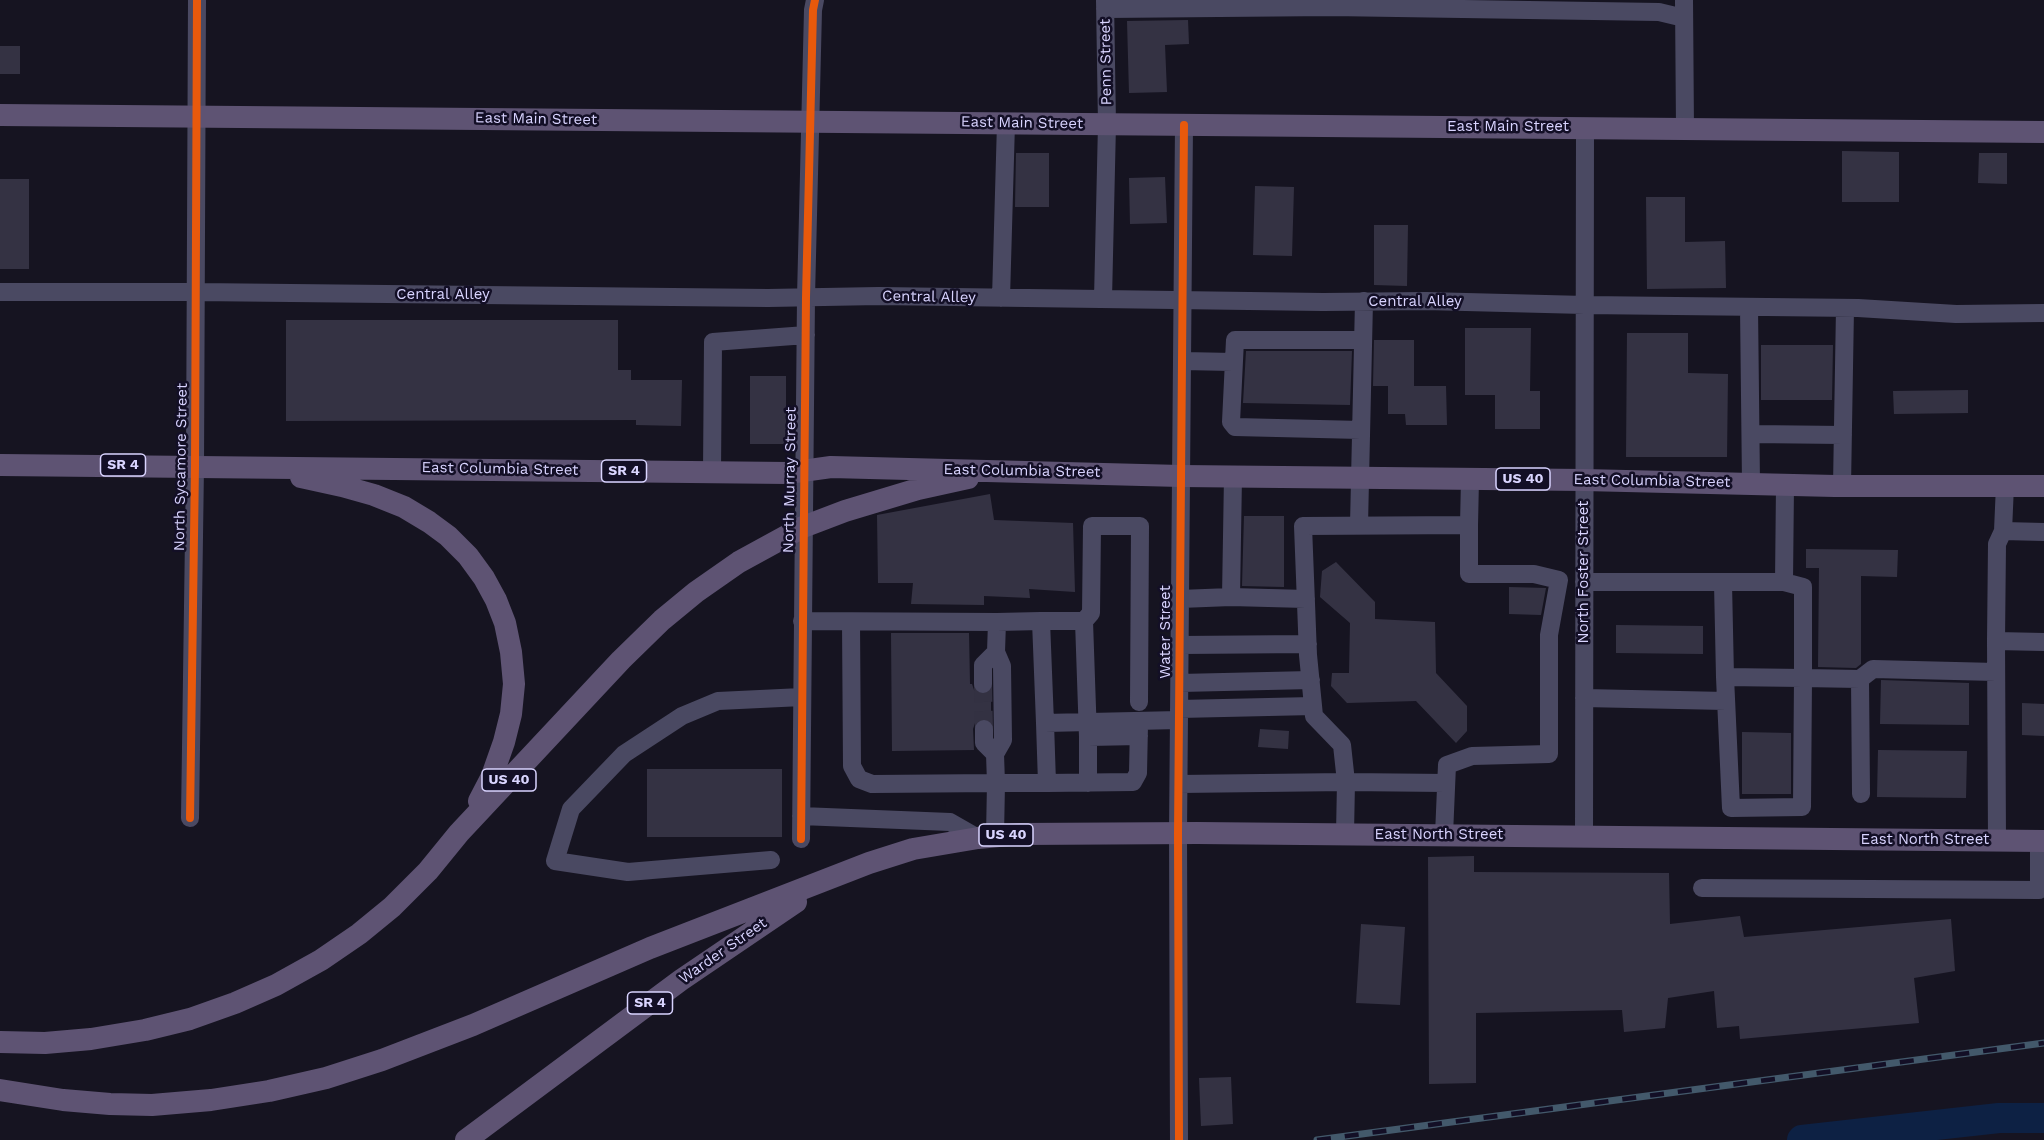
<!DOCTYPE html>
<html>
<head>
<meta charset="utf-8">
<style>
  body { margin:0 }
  canvas { display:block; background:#161421 }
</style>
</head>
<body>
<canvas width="2044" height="1140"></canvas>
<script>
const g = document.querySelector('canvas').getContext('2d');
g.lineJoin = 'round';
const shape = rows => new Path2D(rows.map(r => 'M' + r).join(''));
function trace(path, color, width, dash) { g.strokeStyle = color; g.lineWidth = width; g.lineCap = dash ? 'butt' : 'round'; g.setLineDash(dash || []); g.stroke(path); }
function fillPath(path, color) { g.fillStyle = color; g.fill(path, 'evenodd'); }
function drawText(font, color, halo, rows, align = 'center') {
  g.font = font + ' "Work Sans",sans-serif'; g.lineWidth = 5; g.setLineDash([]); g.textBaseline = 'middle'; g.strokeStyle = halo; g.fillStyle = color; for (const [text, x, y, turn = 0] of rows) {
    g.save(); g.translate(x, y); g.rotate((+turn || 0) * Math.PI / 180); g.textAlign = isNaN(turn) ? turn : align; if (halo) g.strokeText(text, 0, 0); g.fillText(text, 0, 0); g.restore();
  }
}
const river = shape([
  [1802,1140,1999,1118,2044,1118]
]);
const building = shape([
  [1188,20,1189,44,1165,45,1167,92,1129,93,1127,21],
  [0,46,20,46,20,74,0,74],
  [1842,151,1899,152,1899,202,1842,202],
  [1016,153,1049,153,1049,207,1015,207],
  [1979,153,2007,153,2007,184,1978,183],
  [1165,177,1167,223,1130,224,1129,178],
  [0,179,29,179,29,269,0,269],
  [1255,186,1294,187,1292,256,1253,255],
  [1646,197,1685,197,1685,242,1725,241,1726,288,1647,289],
  [1374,225,1408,225,1407,286,1374,285],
  [286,320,618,320,618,370,631,370,631,380,682,380,681,426,636,425,636,420,286,421],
  [1465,328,1531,328,1530,391,1540,391,1540,429,1495,429,1495,395,1465,395],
  [1627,333,1688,333,1688,373,1728,374,1727,457,1626,457],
  [1374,340,1414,340,1414,386,1446,386,1447,425,1406,425,1405,414,1388,414,1388,386,1373,386],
  [1761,345,1833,345,1832,400,1761,400],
  [1246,351,1352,351,1350,405,1243,403],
  [750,376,786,376,786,444,750,444],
  [1968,390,1968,413,1894,414,1893,391],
  [990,494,994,520,1073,523,1075,592,1029,589,1030,598,984,596,984,605,911,604,913,583,878,583,877,515],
  [1244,516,1284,516,1284,587,1242,586],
  [1806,549,1898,550,1897,577,1861,576,1861,664,1856,668,1818,667,1819,568,1806,568],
  [1336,562,1375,602,1375,619,1435,622,1436,673,1467,706,1467,731,1456,743,1416,701,1347,703,1331,686,1332,673,1349,673,1350,623,1320,597,1322,571],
  [1509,587,1546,588,1541,615,1509,614],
  [1616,625,1703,626,1703,654,1616,653],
  [891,633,969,633,970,684,972,684,974,690,978,694,984,695,991,691,991,721,983,718,975,723,973,729,974,750,892,751],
  [1881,680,1969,683,1969,725,1880,724],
  [2022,703,2044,704,2044,736,2022,735],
  [1260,729,1289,731,1288,749,1258,747],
  [1742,732,1791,733,1791,794,1742,794],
  [1878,750,1967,751,1966,798,1877,797],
  [647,769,782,769,782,837,647,837],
  [1474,856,1474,872,1669,873,1670,924,1740,916,1744,937,1951,919,1955,971,1914,978,1919,1023,1740,1039,1739,1026,1717,1028,1714,991,1668,998,1665,1028,1624,1032,1622,1010,1476,1013,1476,1083,1429,1084,1428,857],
  [1361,924,1405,927,1400,1005,1356,1003],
  [1231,1077,1233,1124,1201,1126,1199,1078]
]);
const minorTunnel = shape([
  [983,684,984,729]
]);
const minor = shape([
  [1684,0,1685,129],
  [1105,9,1332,7,1659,12,1684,18],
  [0,292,196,292,768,298,879,296,1323,302,1426,301,1585,305,1858,308,1956,314,2044,313],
  [1001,298,1006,123],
  [1103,299,1107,124,1105,0],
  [1749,307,1751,484],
  [1183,361,1233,362],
  [1361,430,1235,427,1231,422,1235,340,1363,340],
  [1752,434,1843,435],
  [712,472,713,342,806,335],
  [2005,485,2003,531,1997,544,1996,641,2044,642],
  [1842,486,1845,308],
  [1359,525,1364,301],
  [1469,525,1470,479],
  [2003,531,2044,532],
  [1584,582,1784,582,1785,485],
  [1784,582,1803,587,1803,678,1802,807,1731,808,1725,677,1803,678,1860,679,1873,669,1996,672],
  [1723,583,1725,677],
  [1231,597,1233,476],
  [1180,599,1231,597,1306,599],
  [802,621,997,622,1041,621,1045,723,1179,720],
  [1041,621,1084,621,1091,613,1092,526,1140,526,1139,702],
  [1084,621,1088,737,1139,736],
  [851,622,852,766,859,779,872,784,996,783,995,754,984,743,984,729],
  [1996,641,1997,840],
  [1180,645,1308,644],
  [1860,679,1861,794],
  [1180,683,1311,680],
  [983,684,983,665,996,652],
  [1584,698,1726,701],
  [1179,709,1313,706],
  [1088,737,1088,783],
  [995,754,1003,740,1002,666,996,652,997,622],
  [1047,783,1133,782,1138,773,1139,725],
  [1179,784,1346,782,1446,783],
  [801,816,950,822,978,838],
  [190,818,195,466,197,0],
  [1345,834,1346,782,1342,745,1314,716,1308,655,1303,526,1469,525,1469,574,1534,574,1559,580,1549,635,1549,754,1472,756,1447,765,1444,835],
  [995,836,996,783,1047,783,1045,723],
  [1584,836,1585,128],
  [801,839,806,297,813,10,815,0],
  [771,860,628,872,555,861,571,809,624,754,682,716,718,701,802,697],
  [1702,888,2039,890,2039,841],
  [1179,1140,1178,833,1184,125]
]);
const major = shape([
  [0,115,2044,132],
  [0,465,788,473,831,467,1181,476,1584,480,1835,486,2044,486],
  [301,477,342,486,374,495,404,507,429,522,448,536,468,556,484,578,496,600,505,623,511,652,514,684,511,714,504,742,492,776,479,801],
  [0,1042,45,1043,91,1039,145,1030,190,1019,235,1003,276,985,321,960,359,934,392,907,428,871,459,833,621,660,662,620,696,592,739,562,803,527,845,511,918,489,968,478],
  [0,1090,63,1100,110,1104,152,1105,211,1100,269,1091,326,1078,382,1060,473,1025,650,948,869,863,913,849,978,838,1020,834,1197,833,2044,841],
  [466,1140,681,980,796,902]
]);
const rail = shape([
  [1317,1140,2044,1043]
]);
const cycleway = shape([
  [190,818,195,466,197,0],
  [801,839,806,297,813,10,815,0],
  [1179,1140,1178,833,1184,125]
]);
const shields = [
  [123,465,45],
  [624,471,45],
  [1523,479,54],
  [509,780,54],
  [1006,835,54],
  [650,1003,45]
];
const shieldNames = [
  ["SR 4",123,465],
  ["SR 4",624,471],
  ["US 40",1523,479],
  ["US 40",509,780],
  ["US 40",1006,835],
  ["SR 4",650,1003]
];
const streetNames = [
  ["Penn Street",1106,62,-91],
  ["East Main Street",536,119,1],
  ["East Main Street",1022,123,1],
  ["East Main Street",1508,127],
  ["Central Alley",443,295],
  ["Central Alley",929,297,1],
  ["Central Alley",1415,302],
  ["North Sycamore Street",181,467,-89],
  ["East Columbia Street",500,469,1],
  ["East Columbia Street",1022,471,1],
  ["North Murray Street",790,480,-89],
  ["East Columbia Street",1652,481,1],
  ["North Foster Street",1584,572,-90],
  ["Water Street",1166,632,-90],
  ["East North Street",1439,835],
  ["East North Street",1925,840],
  ["Warder Street",723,951,-35]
];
trace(river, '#0d2144', 30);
fillPath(building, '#343243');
trace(minorTunnel, '#333142', 18, [18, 9]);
trace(minor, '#4a4962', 18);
trace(major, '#5e5373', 22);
trace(rail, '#43596b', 7);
trace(rail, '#130f26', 4.5, [14]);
trace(cycleway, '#e8590c', 8);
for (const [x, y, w] of shields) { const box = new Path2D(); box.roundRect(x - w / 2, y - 11, w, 22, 4.5); g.fillStyle = '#130f26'; g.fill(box); trace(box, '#d9d4ff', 1.5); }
drawText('bold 14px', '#d9d4ff', null, shieldNames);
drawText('15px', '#d9d4ff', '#130f26', streetNames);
</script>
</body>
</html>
